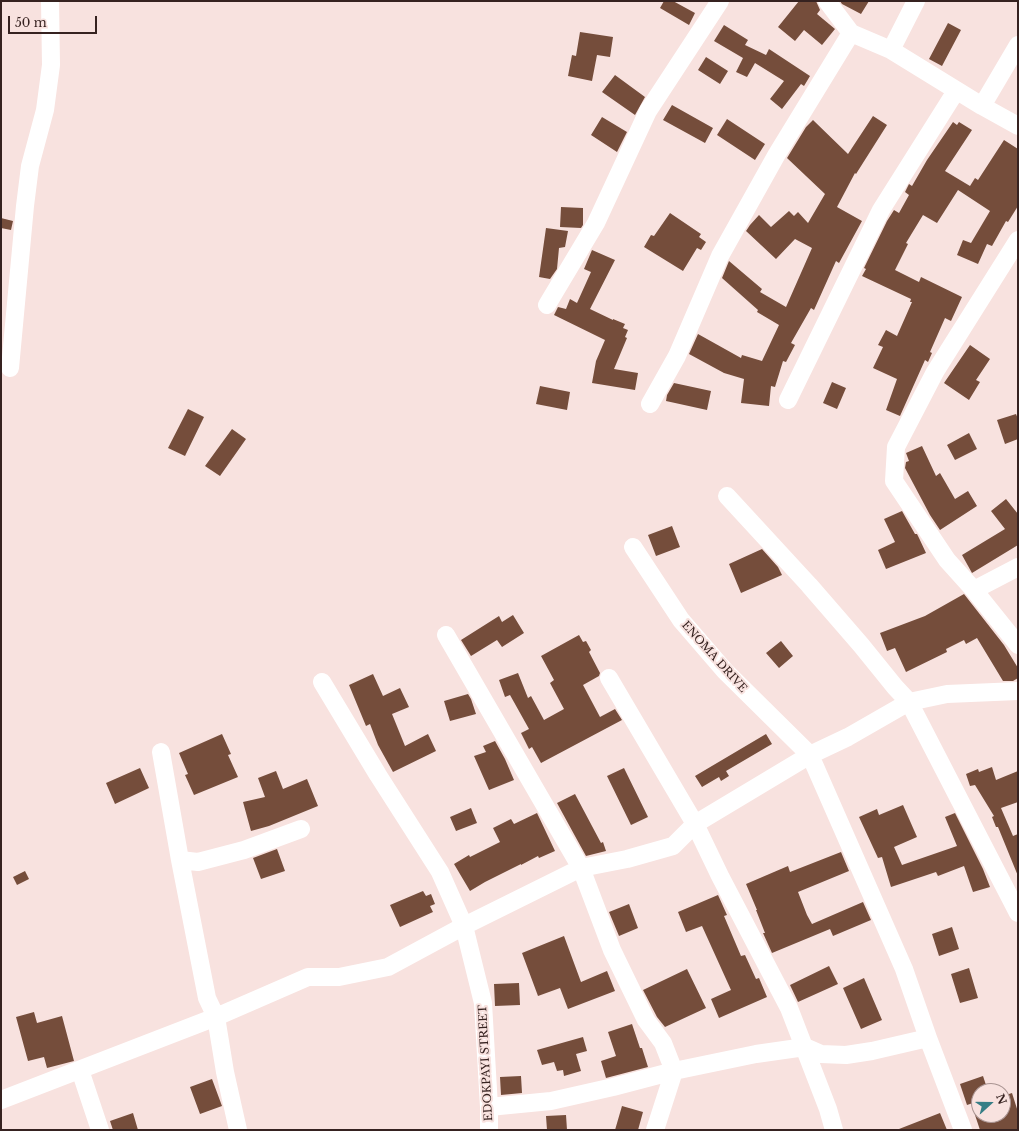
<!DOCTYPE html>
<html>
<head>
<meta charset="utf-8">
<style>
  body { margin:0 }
  #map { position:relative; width:1019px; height:1131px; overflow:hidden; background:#f8e2df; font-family:"Libre Baskerville",serif }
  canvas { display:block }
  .frame { position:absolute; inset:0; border:2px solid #362220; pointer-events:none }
  .north { position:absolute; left:971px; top:1083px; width:40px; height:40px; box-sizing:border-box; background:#f8e2df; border:1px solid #aa9593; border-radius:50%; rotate:69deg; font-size:11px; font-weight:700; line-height:16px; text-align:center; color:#362220 }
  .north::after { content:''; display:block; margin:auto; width:14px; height:18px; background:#367e86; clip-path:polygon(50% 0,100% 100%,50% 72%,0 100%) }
  .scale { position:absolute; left:8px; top:16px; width:89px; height:18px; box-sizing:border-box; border:2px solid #362220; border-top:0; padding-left:5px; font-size:12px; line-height:14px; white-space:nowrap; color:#362220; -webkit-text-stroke:3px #f8e2df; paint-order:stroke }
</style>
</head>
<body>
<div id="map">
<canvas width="1019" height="1131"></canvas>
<div class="frame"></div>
<div class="north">N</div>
<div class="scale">50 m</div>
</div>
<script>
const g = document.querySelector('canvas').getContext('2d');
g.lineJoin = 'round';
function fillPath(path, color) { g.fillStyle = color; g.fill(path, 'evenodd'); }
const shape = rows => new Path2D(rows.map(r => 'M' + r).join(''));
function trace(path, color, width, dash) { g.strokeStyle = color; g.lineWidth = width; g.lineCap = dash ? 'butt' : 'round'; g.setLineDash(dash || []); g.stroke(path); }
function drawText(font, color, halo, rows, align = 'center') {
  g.font = font + ' "Libre Baskerville",serif'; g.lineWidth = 4; g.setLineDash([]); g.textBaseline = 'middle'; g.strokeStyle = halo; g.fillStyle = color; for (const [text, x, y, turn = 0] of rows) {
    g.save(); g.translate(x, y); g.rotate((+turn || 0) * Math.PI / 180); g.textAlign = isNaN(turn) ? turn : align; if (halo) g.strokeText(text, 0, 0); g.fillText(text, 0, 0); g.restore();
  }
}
const building = shape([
  [664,1,673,1,695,13,689,25,660,8],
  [799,1,816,1,820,10,817,14,835,29,822,45,804,30,795,41,778,27],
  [840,1,869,1,861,14,842,4],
  [948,23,961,30,942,66,929,59],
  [724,25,748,40,745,45,766,55,769,49,810,76,804,86,801,84,782,109,770,99,784,81,755,63,747,77,736,72,743,58,714,41],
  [580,32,613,37,610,57,597,55,592,81,568,76,572,55,576,56],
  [706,57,728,71,720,84,698,70],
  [615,75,645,97,635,115,602,92],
  [672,105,713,128,705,143,663,120],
  [873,116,887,125,856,174,855,173,837,207,862,221,839,263,836,261,814,310,811,308,791,343,795,345,786,362,783,361,775,387,771,386,769,406,741,403,744,379,724,373,689,354,698,334,741,358,742,355,762,361,779,325,757,312,758,310,722,278,729,261,762,289,760,292,786,307,812,248,795,239,776,259,746,231,750,225,759,215,771,227,789,211,794,216,798,212,808,223,825,194,787,158,806,127,813,120,848,154],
  [602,117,627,132,617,152,591,135],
  [727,119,765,144,755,160,717,135],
  [953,122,957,125,959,122,972,130,945,171,970,186,975,178,978,180,1004,140,1018,149,1018,206,1008,222,1006,221,992,246,987,244,978,264,957,255,963,240,971,243,990,211,958,190,937,223,923,215,906,243,908,244,895,270,919,282,921,277,962,297,951,321,945,318,930,352,932,353,928,362,925,360,900,416,886,410,897,379,873,368,883,347,878,345,886,330,897,336,912,302,910,302,911,299,862,276,866,269,864,268,887,221,894,210,899,213,909,195,905,192,909,184,912,186,927,160],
  [561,207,583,208,583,225,581,228,560,227],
  [670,213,701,234,699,237,706,242,701,250,697,248,683,271,644,247,651,235,654,236],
  [1,218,13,221,11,230,1,228],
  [546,228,568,231,565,247,559,248,557,269,550,279,539,277],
  [592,250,615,260,590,309,613,320,613,319,625,324,623,328,628,330,625,337,627,338,614,369,638,373,635,390,592,383,596,361,605,340,554,315,558,307,566,309,570,299,577,303,591,272,584,269],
  [970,345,990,359,976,380,980,382,969,400,944,383],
  [832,382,846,388,837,409,823,403],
  [674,383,711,391,707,410,666,401,667,395],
  [540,386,570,392,567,410,536,404],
  [188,409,204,417,185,456,168,448],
  [1016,414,1018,419,1018,439,1005,444,997,420],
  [232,429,246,439,220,476,205,466],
  [969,433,977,449,955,460,947,445],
  [922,446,936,476,940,473,955,499,968,491,977,506,940,530,930,515,905,468,906,462,909,461,906,453],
  [1006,499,1018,514,1018,545,972,573,962,555,1005,529,991,511],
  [902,511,915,534,917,534,919,538,926,553,886,569,878,550,895,542,884,519],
  [672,526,680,547,656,556,648,535],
  [762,549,778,567,782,575,741,593,729,564],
  [964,594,1004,645,1018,668,1018,678,1013,681,1003,681,977,638,966,644,964,640,946,649,947,652,906,672,895,648,887,651,880,633,925,616],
  [513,615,524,633,502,647,497,640,471,656,461,640,499,616,502,622],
  [579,635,583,642,586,641,591,650,589,652,600,673,599,676,583,685,600,717,615,709,622,720,541,763,532,747,529,749,521,733,529,729,510,695,505,697,499,680,518,673,528,698,531,696,544,720,564,709,550,683,554,680,541,656],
  [781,641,793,656,779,668,766,653],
  [373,674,383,696,400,688,409,707,392,714,405,746,428,734,436,751,393,772,378,745,370,724,366,726,349,685],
  [468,694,471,699,476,714,450,721,444,701],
  [222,734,231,754,228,755,238,777,194,795,185,775,188,774,179,753],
  [766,734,772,744,726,771,729,776,721,781,719,777,702,787,695,776],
  [495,741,505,759,514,780,489,790,474,756,486,752,483,746],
  [992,767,996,780,1018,771,1018,802,1001,808,1013,836,1018,834,1018,876,998,827,996,827,992,817,994,816,975,785,970,786,966,774,978,769,979,772],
  [140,768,149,788,115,804,106,783],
  [624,768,648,817,631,825,607,776],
  [276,771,283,789,307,779,318,806,269,826,251,831,243,802,265,797,258,778],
  [575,794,601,843,603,842,606,851,586,856,575,836,557,803],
  [903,805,917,837,894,847,902,865,957,846,945,817,955,813,983,869,990,887,973,892,964,866,938,876,936,872,891,887,882,857,878,858,859,817,877,809,879,815],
  [471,808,477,823,456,831,450,817],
  [537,813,555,851,539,858,538,856,521,865,521,864,485,882,470,891,454,864,469,855,470,857,500,842,493,828,511,819,514,824],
  [277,849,285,871,261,879,253,858],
  [841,852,849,871,798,892,807,915,812,924,863,902,871,920,833,936,830,929,772,953,763,933,765,933,756,910,757,910,746,884,788,866,790,872],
  [25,871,29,879,17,885,13,877],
  [423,891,426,896,431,894,435,904,430,906,433,912,400,927,390,905],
  [718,895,727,915,724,916,741,956,745,955,756,979,759,978,767,997,719,1018,711,999,731,990,702,926,686,932,678,912],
  [629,904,638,928,619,936,609,912],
  [952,927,959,949,939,956,932,934],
  [564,936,581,982,607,971,615,991,568,1009,560,988,538,996,522,953],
  [829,966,838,984,798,1002,790,985],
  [969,968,978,998,960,1003,951,974],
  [687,969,706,1008,665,1027,657,1017,643,990],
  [864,978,882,1020,861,1029,843,988],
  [519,983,520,1005,495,1006,494,984],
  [34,1012,37,1023,62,1016,74,1061,47,1068,44,1057,28,1061,16,1017],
  [632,1024,640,1048,642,1048,648,1067,606,1078,601,1061,616,1056,608,1032],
  [583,1037,587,1051,576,1054,581,1071,564,1076,563,1070,557,1071,554,1062,542,1065,537,1050],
  [521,1076,522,1093,501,1095,500,1077],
  [983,1076,988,1091,979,1091,979,1101,967,1105,960,1084],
  [212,1079,222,1106,200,1114,190,1087],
  [1012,1093,1018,1112,1018,1130,980,1130,975,1115,1003,1115,1003,1096],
  [622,1106,643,1112,638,1130,615,1130],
  [133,1113,138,1130,113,1130,110,1121],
  [940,1113,947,1130,899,1130,899,1129],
  [566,1115,567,1130,547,1130,546,1116]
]);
const minor = shape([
  [827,1,851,33,891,50,982,106,1018,126],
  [891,50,916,1],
  [982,106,1018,45],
  [1018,240,935,372,896,447,894,481,947,560,974,590,1018,645],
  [547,305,596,223,648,111,720,1],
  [10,368,25,206,30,166,45,110,51,65,50,1],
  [788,400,881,210,956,91],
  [650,404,677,356,720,256,777,154,851,33],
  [727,496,809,585,861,645,895,687,909,702,1018,913],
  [633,547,681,620,725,671,810,755,904,969,928,1038,963,1130],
  [974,590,1018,567],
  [446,635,581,868,612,950,646,1020,663,1043,674,1071,655,1130],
  [609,678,695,824,720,876,789,1008,828,1109,834,1130],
  [322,682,378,775,440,872,464,926,483,1003,489,1107,489,1130],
  [161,752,180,860,207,998,216,1017,225,1072,238,1130],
  [180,860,198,862,244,850,301,829],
  [80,1070,100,1130],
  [1,1100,216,1017,308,977,339,977,388,967,464,926,581,868,627,859,673,846,695,824,810,755,848,737,909,702,947,694,1018,691],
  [489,1107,551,1101,613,1087,674,1071,756,1054,805,1047,821,1054,846,1055,872,1051,928,1038]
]);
const streetNames = [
  ["ENOMA DRIVE",714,657,48],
  ["EDOKPAYI STREET",486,1063,-93]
];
fillPath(building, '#754d3b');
trace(minor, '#fff', 18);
drawText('11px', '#362220', '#f8e2df', streetNames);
</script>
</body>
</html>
